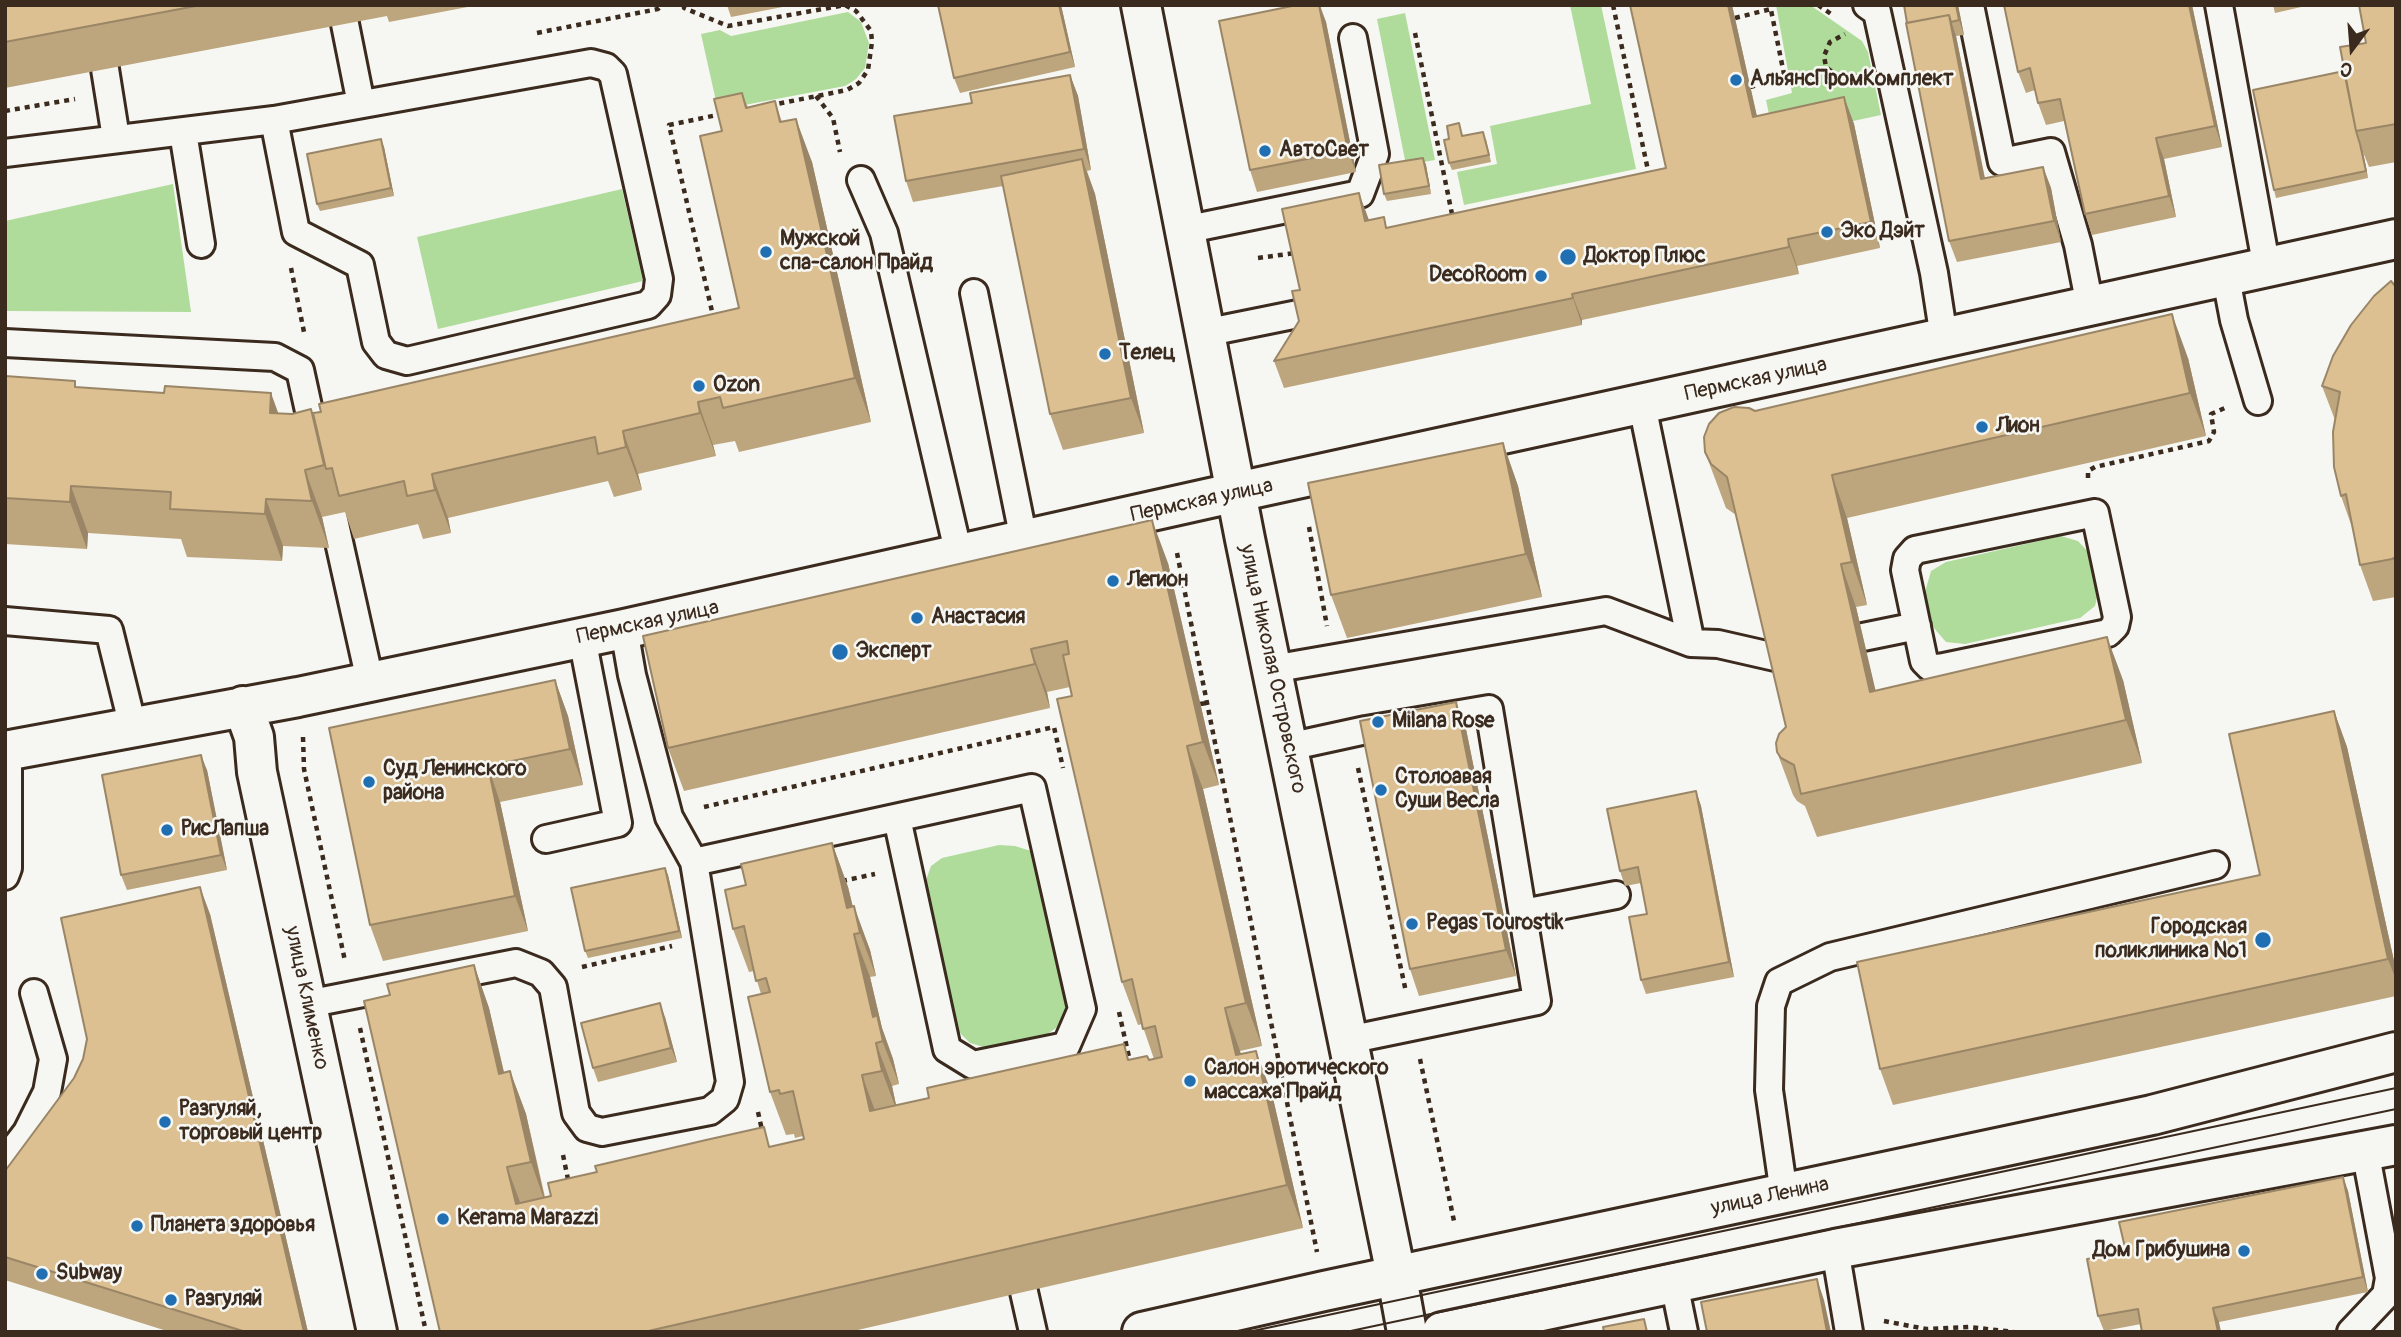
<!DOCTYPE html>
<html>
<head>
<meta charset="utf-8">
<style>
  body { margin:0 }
  #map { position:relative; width:2401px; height:1337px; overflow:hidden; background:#f6f6f2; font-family:Pangolin,sans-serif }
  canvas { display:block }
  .frame { position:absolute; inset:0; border:7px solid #3b2a1e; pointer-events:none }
  .north { position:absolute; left:2317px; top:14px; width:70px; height:70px; -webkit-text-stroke:5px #f6f6f2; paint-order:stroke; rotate:196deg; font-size:19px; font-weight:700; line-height:28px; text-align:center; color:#3b2a1e }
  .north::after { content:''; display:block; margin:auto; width:24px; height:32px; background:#3b2a1e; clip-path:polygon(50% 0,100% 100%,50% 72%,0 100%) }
</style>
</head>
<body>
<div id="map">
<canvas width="2401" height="1337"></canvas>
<div class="frame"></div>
<div class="north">С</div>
</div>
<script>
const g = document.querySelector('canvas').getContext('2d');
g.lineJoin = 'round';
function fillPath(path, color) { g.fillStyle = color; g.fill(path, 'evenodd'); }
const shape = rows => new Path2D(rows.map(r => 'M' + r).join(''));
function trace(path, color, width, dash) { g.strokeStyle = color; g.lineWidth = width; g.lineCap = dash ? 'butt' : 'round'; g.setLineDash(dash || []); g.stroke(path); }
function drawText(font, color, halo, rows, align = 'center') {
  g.font = font + ' Pangolin,sans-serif'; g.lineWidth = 5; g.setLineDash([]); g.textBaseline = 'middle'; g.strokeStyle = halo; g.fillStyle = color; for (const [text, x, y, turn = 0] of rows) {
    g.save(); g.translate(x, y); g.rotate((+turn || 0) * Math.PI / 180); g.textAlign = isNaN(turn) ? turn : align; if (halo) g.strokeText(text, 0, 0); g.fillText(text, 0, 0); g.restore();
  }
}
const green = shape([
  [1570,5,1601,5,1636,169,1464,205,1457,172,1497,164,1490,126,1591,104],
  [1776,5,1810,5,1862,41,1868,52,1881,115,1774,138,1766,100,1792,93],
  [848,12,861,22,869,43,865,68,856,79,845,86,718,110,701,34,720,30,731,36],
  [1405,13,1435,160,1406,165,1377,19],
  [173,184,191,312,5,311,5,221],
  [622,189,643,281,438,329,417,237],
  [2061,536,2078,541,2091,555,2099,590,2095,606,2080,618,1965,644,1946,642,1933,627,1925,592,1931,571,1946,562],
  [999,845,1015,846,1031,851,1039,863,1068,1008,1056,1028,1046,1035,987,1048,970,1043,958,1031,926,880,931,866,942,858]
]);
const path = shape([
  [684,5,684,8,728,26,845,5,856,11,871,31,872,42,868,70,859,83,847,90,772,105],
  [1613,5,1649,175],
  [1818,5,1834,16],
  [1735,18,1771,9],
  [537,33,658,9,662,5],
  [1415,33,1453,219],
  [1839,78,1826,67,1824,56,1830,42,1845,34],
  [1785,79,1843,79,1857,76],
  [1750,87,1785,79,1770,5],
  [816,96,833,118,840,152],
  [5,111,75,99],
  [1258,258,1295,253],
  [291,268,304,332],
  [714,320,669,125,722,114],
  [2088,478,2088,471,2095,467,2209,441,2214,432,2211,414,2225,408],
  [1309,527,1327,626],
  [1177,553,1317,1252],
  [1200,704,1207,703],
  [303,737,304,769,345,961],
  [1358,768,1406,992],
  [704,807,1054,727,1063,768],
  [842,881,875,874],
  [582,967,672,946],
  [1119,1012,1129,1057,1124,1058],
  [360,1028,426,1332],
  [1420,1059,1454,1221],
  [758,1112,762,1130],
  [563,1155,569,1184],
  [1884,1321,1926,1329,1969,1327,2014,1332]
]);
const service = shape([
  [1867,5,1877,12,1934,273,1944,338],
  [1970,5,2002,162,2051,152,2078,245,2090,306],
  [2219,5,2267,269],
  [345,24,361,104],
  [105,69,116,138],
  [183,132,201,244],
  [5,153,274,120,591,63,606,67,613,74,659,279,657,295,648,305,407,361,386,355,376,342,360,265,296,232,274,120],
  [861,180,884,233,959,555],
  [1184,230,1360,194,1375,154,1353,38],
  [2226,278,2234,320,2258,401],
  [974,293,1024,540],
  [1204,333,1308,312],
  [5,343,275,357,300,370,316,443],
  [1642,405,1691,643],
  [2095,513,2117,617,2115,626,2108,633,1939,668,1930,667,1924,661,1905,570,1907,559,1915,550,2095,513],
  [333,515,370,681],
  [5,621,109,630,133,727],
  [624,629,632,675,669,817,694,862,1032,788,1082,1009,1066,1046,973,1065,947,1049,897,818],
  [1863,637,1917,626],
  [1272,669,1606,611,1691,643,1718,644,1775,657],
  [1288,747,1366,730,1489,709,1537,1001,1348,1040],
  [5,755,8,769,8,868,5,876],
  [546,839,618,823,582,638],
  [1523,913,1616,895],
  [307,1004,516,963,541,973,553,987,576,1113,587,1128,602,1132,710,1111,725,1099,730,1082,694,862],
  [5,1161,27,1132,47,1092,53,1059,34,993],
  [1784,1194,1769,1090,1771,1006,1779,982,1830,957,2215,865],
  [1835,1249,1849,1332],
  [1674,1283,1684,1332],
  [1024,1292,1033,1332],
  [2351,1332,2386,1295,2389,1278,2365,1150]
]);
const minor = shape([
  [243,706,254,737,257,772,377,1332],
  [5,751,298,697,624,629,1237,492,2396,239],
  [1401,1299,1407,1332]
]);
const tertiary = shape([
  [1141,5,1245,539,1401,1299]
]);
const secondary = shape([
  [1142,1332,1324,1291,2152,1115,2396,1052]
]);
const primary = shape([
  [1442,1332,1835,1249,2396,1145]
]);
const tram = shape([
  [1248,1332,2396,1088],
  [1346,1332,2396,1109]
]);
const wall = shape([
  [5,5,478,5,389,22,387,16,5,88],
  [727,5,793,5,731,17],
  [938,5,1061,5,1075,67,960,93,954,78],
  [1297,5,1320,5,1326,22,1356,172,1257,192,1250,170],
  [1732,5,1757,116,1844,97,1854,124,1880,248,1797,266,1799,274,1582,320,1582,325,1284,388,1274,361,1299,321,1300,290,1388,228,1666,168],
  [1904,5,1958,5,1964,35,1956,36,1985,178,2043,167,2051,188,2061,242,1957,262,1949,241],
  [2004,5,2192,5,2222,147,2164,159,2176,217,2092,235,2085,214,2064,121,2046,125,2038,103,2035,90,2026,93,2018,72],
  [2273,5,2310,5,2275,13],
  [2396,5,2396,162,2369,167,2363,152,2368,178,2276,198,2274,190,2344,71],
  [1070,75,1078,96,1091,170,1087,171,1095,194,1144,433,1063,450,1050,414,1003,186,913,202,906,181,972,103],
  [742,93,748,107,775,101,782,122,812,162,871,422,739,452,735,441,713,445,716,456,638,474,642,490,614,497,608,481,448,518,451,533,423,539,418,524,354,539,345,512,322,517,329,548,283,546,282,561,187,557,181,539,88,533,87,549,5,544,5,376,78,387,278,413,313,413,739,308,722,131],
  [1459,123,1462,136,1486,139,1491,162,1452,170,1449,163,1449,139],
  [384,147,394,196,320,211,317,204],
  [1423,158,1426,165,1431,194,1387,201,1384,194],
  [2396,287,2396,597,2373,601,2360,565,2353,530,2341,496,2335,420,2322,386],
  [2188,358,2206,436,1847,518,1867,605,1856,607,1875,690,2123,680,2142,763,1817,837,1805,806,1797,801,1793,795,1777,752,1786,727,1736,515,1726,508,1705,452,1755,411],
  [1503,443,1518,486,1542,597,1347,638,1331,595],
  [1168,563,1219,785,1203,789,1262,1046,1240,1051,1241,1054,1272,1094,1303,1228,849,1332,440,1332,390,995,474,965,489,1008,504,1072,510,1071,526,1114,545,1197,804,1139,803,1136,795,1138,794,1134,786,1135,770,1092,761,994,754,971,749,972,733,929,746,885,832,843,848,887,853,907,870,950,876,976,870,977,882,1028,893,1059,899,1084,892,1086,896,1105,1130,1059,1149,1060,1154,1059,1142,1024,1138,1025,1122,982,1070,687,1047,692,1050,708,684,791,668,748],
  [555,680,568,716,583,785,500,802,528,931,383,961,370,925,329,728],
  [2334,711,2347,747,2396,970,2396,996,1893,1105,1880,1069,2260,875],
  [1466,729,1516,976,1419,996,1410,969],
  [207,770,227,870,127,890,121,875],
  [1696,791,1701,806,1734,977,1646,994,1641,980,1647,914,1641,883,1625,886,1620,871],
  [665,868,668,875,682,938,588,958,585,951],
  [210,914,308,1332,170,1332,5,1280,5,1171,74,1078,83,1059,87,1039],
  [665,1017,677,1062,598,1082,593,1068],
  [2343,1177,2348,1191,2368,1292,2219,1322,2141,1324,2104,1331,2098,1316,2126,1252]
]);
const shadedWall = shape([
  [1059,5,1061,5,1075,67,1070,52],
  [1319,5,1326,22,1356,172,1348,151],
  [1728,5,1732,5,1763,144,1753,117],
  [1956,5,1958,5,1964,35,1959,20],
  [2189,5,2192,5,2222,147,2215,126],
  [1949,15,1956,36,1989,200,1981,179],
  [1070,75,1078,96,1091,170,1084,149],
  [1844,97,1854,124,1880,248,1871,222],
  [796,119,812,162,871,422,855,378],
  [2156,138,2164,159,2176,217,2169,196],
  [381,139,384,147,394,196,391,188],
  [2360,144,2363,152,2368,178,2366,171],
  [1423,158,1426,165,1431,194,1429,186],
  [1082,159,1095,194,1144,433,1131,398],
  [2043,167,2051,188,2061,242,2054,221],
  [1359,193,1369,220,1365,221],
  [1788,239,1797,266,1799,274,1789,247],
  [1572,294,1582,320,1582,325,1573,298],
  [2172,314,2188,358,2206,436,2190,393],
  [271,393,288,440,270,413],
  [698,402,713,445,716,456,700,413],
  [623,431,638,474,642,490,626,447],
  [1503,443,1518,486,1542,597,1526,554],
  [305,470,322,517,329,548,312,501],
  [432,474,448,518,451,533,435,490],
  [1832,475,1847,518,1867,605,1852,562],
  [71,486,88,533,87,549,70,502],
  [266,499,283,546,282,561,265,514],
  [1152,520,1168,563,1219,785,1203,742],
  [1841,564,1856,607,1886,735,1870,692],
  [2107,637,2123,680,2142,763,2126,720],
  [1031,649,1047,692,1050,708,1035,664],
  [555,680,568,716,583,785,570,749],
  [1456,702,1466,729,1516,976,1506,950],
  [2334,711,2347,747,2396,970,2396,980,2388,959],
  [1187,746,1203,789,1262,1046,1246,1003],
  [201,755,207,770,227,870,221,855],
  [488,766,500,802,528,931,515,896],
  [1696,791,1701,806,1734,977,1729,962],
  [832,843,848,887,859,933,847,908],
  [665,868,668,875,682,938,679,931],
  [200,887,210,914,308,1332,304,1332],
  [854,906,870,950,876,976,860,933],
  [854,934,870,977,882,1028,893,1059,899,1084,873,1017],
  [474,965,489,1008,514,1117,499,1074],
  [660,1003,665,1017,677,1062,671,1048],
  [1225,1008,1240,1051,1251,1099,1236,1055],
  [876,1043,892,1086,898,1114,882,1071],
  [1256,1051,1272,1094,1303,1228,1287,1185],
  [510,1071,526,1114,546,1205,531,1162],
  [862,1075,878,1119,870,1111],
  [507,1167,523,1210,516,1204],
  [2343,1177,2348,1191,2368,1292,2363,1277],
  [1817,1279,1824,1300,1831,1332,1827,1332],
  [2213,1308,2219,1322,2221,1332,2218,1332]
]);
const building = shape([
  [5,5,201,5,5,42,5,5],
  [938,5,1059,5,1070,52,954,78,938,5],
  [1297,5,1319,5,1348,151,1250,170,1219,21,1297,5],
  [1630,5,1728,5,1753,117,1844,97,1871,222,1788,239,1789,247,1572,294,1573,298,1274,361,1299,321,1292,291,1300,290,1282,209,1359,193,1365,221,1384,217,1386,228,1666,168,1630,5],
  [1904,5,1956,5,1959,20,1951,22,1949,15,1907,23,1904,5],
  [2004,5,2189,5,2215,126,2156,138,2169,196,2085,214,2060,99,2038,103,2030,68,2018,72,2004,5],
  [2359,5,2396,5,2396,124,2356,131,2340,47,2366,43,2359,5],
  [1949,15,1981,179,2043,167,2054,221,1949,241,1906,23,1949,15],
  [2344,71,2356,131,2360,144,2366,171,2274,190,2253,90,2344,71],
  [1070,75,1084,149,906,181,894,116,972,103,970,93,1070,75],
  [742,93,746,108,775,101,780,122,796,119,855,378,723,408,720,397,698,402,700,413,623,431,626,447,598,454,595,437,432,474,435,490,407,496,404,481,339,496,332,468,326,469,313,413,321,412,319,404,739,308,700,136,722,131,714,99,742,93],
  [1459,123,1462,136,1483,132,1489,155,1449,163,1444,140,1449,139,1447,126,1459,123],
  [381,139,391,188,317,204,307,154,381,139],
  [1423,158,1429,186,1384,194,1379,165,1423,158],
  [1082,159,1131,398,1050,414,1001,176,1082,159],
  [2391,281,2396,287,2396,557,2392,559,2360,565,2346,494,2341,496,2334,467,2333,432,2340,392,2322,386,2333,356,2351,325,2374,296,2391,281],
  [2172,314,2190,393,1832,475,1852,562,1841,564,1870,692,2107,637,2126,720,1801,794,1794,765,1781,758,1777,752,1776,743,1779,734,1786,727,1727,477,1711,464,1705,452,1704,437,1709,424,1719,413,1734,407,1749,408,1755,411,2172,314],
  [5,376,75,381,75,387,164,393,165,386,271,393,270,413,292,414,311,409,324,465,305,470,312,501,266,499,265,514,170,509,171,492,71,486,70,502,5,498,5,376],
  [1503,443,1526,554,1331,595,1308,483,1503,443],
  [1152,520,1203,742,1187,746,1246,1003,1225,1008,1236,1055,1256,1051,1287,1185,644,1332,440,1332,364,1001,390,995,387,984,474,965,499,1074,510,1071,531,1162,507,1167,516,1204,551,1196,548,1183,597,1172,595,1166,706,1140,764,1127,769,1147,804,1139,793,1091,780,1094,779,1090,770,1092,748,997,770,992,766,978,756,981,744,926,733,929,725,890,746,885,741,864,832,843,847,908,854,906,860,933,854,934,873,1017,877,1015,883,1041,876,1043,882,1071,862,1075,870,1111,929,1098,927,1088,1124,1044,1128,1060,1147,1056,1149,1060,1162,1057,1155,1026,1143,1029,1132,979,1122,982,1090,842,1057,699,1072,696,1063,655,1069,654,1067,641,1031,649,1035,664,668,748,643,636,1152,520],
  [555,680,570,749,488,766,515,896,370,925,329,728,555,680],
  [1456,702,1506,950,1410,969,1360,721,1456,702],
  [2334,711,2388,959,1880,1069,1857,962,2260,875,2229,734,2334,711],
  [201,755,221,855,121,875,102,775,201,755],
  [1696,791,1729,962,1641,980,1629,917,1647,914,1638,867,1620,871,1607,809,1696,791],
  [665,868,679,931,585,951,571,888,665,868],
  [200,887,304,1332,246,1332,5,1257,5,1171,74,1078,83,1059,87,1039,61,918,200,887],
  [660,1003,671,1048,593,1068,581,1023,660,1003],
  [2343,1177,2363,1277,2213,1308,2218,1332,2142,1332,2138,1309,2098,1316,2087,1259,2126,1252,2119,1222,2343,1177],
  [1817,1279,1827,1332,1707,1332,1701,1302,1817,1279],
  [1644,1319,1647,1332,1604,1332,1603,1327,1644,1319]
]);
const markers = [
  [1736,80,7,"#1f6fb2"],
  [1265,151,7,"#1f6fb2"],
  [1827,232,7,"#1f6fb2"],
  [766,252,7,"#1f6fb2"],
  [1568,257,9,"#1f6fb2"],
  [1541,276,7,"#1f6fb2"],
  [1105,354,7,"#1f6fb2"],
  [699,386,7,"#1f6fb2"],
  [1982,427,7,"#1f6fb2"],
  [1113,581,7,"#1f6fb2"],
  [917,618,7,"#1f6fb2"],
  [840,652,9,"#1f6fb2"],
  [1378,722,7,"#1f6fb2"],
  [369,782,7,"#1f6fb2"],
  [1381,790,7,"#1f6fb2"],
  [167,830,7,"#1f6fb2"],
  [1412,924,7,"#1f6fb2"],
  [2263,940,9,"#1f6fb2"],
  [1190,1081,7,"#1f6fb2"],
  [165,1122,7,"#1f6fb2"],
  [443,1219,7,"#1f6fb2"],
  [137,1226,7,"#1f6fb2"],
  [2244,1251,7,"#1f6fb2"],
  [42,1274,7,"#1f6fb2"],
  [171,1300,7,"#1f6fb2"]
];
const poiNames = [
  ["АльянсПромКомплект",1750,80],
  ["АвтоСвет",1279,151],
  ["Эко Дэйт",1841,232],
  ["Мужской",780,240],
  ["спа-салон Прайд",780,264],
  ["Доктор Плюс",1584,257],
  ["DecoRoom",1527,276,"right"],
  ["Телец",1119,354],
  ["Ozon",713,386],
  ["Лион",1996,427],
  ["Легион",1127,581],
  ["Анастасия",931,618],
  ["Эксперт",856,652],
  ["Milana Rose",1392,722],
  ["Суд Ленинского",383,770],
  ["района",383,794],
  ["Столоавая",1395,778],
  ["Суши Весла",1395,802],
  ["РисЛапша",181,830],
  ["Pegas Tourostik",1426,924],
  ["Городская",2247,928,"right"],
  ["поликлиника №1",2247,952,"right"],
  ["Салон эротического",1204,1069],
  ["массажа Прайд",1204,1093],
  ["Разгуляй,",179,1110],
  ["торговый центр",179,1134],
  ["Kerama Marazzi",457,1219],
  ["Планета здоровья",151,1226],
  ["Дом Грибушина",2230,1251,"right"],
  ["Subway",56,1274],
  ["Разгуляй",185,1300]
];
const streetNames = [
  ["Пермская улица",1756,380,-12],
  ["Пермская улица",1202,501,-12],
  ["Пермская улица",648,623,-12],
  ["улица Николая Островского",1272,669,78],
  ["улица Клименко",306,998,78],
  ["улица Ленина",1770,1197,-12]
];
fillPath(green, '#afdc9b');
trace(service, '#3b2a1e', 32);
trace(minor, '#3b2a1e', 44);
trace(tertiary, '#3b2a1e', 44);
trace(secondary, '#3b2a1e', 44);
trace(primary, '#3b2a1e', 44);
trace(path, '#3b2a1e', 4.5, [5, 5]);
trace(service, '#f6f6f2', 26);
trace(minor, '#f6f6f2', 38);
trace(tertiary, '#f6f6f2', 38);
trace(secondary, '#f6f6f2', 38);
trace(primary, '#f6f6f2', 38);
trace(tram, '#3b2a1e', 2);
fillPath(wall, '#bda57d');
fillPath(shadedWall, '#9a8666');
fillPath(building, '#dcc091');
trace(building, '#9a8666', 2);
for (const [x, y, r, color] of markers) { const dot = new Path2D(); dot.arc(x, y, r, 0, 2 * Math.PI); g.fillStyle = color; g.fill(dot); trace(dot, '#f6f6f2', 2.5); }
drawText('bold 21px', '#3b2a1e', '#f6f6f2', poiNames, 'left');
drawText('21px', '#3b2a1e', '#f6f6f2', streetNames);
</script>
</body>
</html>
